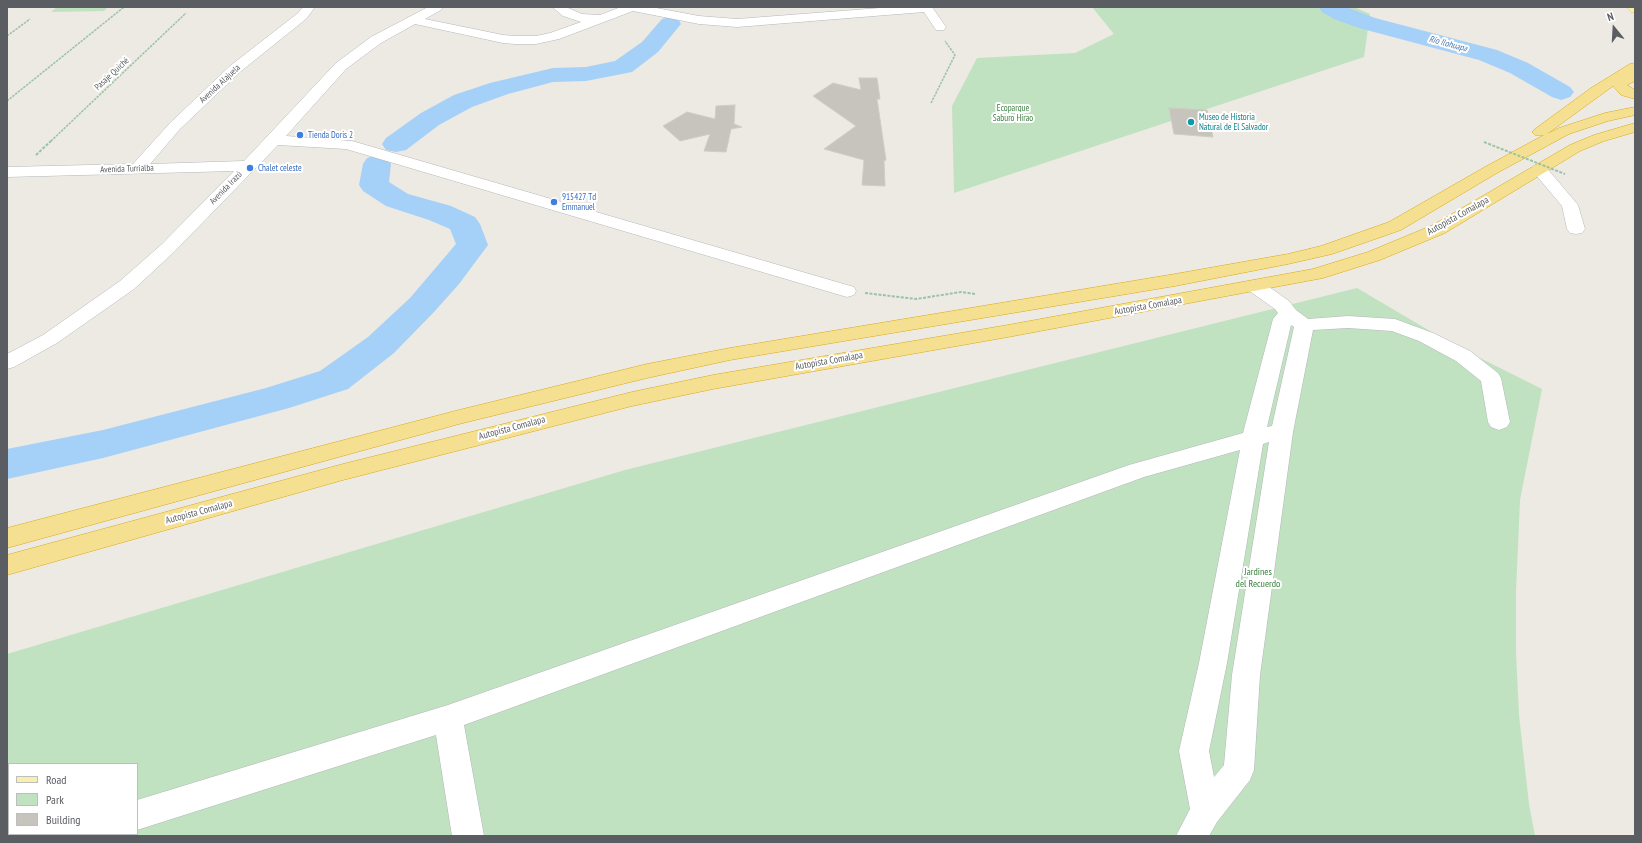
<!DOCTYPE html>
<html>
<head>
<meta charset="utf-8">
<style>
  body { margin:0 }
  #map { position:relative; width:1642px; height:843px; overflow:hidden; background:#eceae2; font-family:"PT Sans Narrow",sans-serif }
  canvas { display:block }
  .frame { position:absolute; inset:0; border:8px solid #5a5d61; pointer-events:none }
  .legend { position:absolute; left:8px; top:763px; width:130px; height:72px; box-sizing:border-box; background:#fff; border:1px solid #bdbec0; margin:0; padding:5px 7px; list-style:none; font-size:12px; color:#5a5d61 }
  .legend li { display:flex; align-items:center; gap:8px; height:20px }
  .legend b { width:20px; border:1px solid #bdbec0 }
  .north { position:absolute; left:1594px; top:8px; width:40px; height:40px; -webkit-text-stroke:3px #fff; paint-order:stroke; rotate:342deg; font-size:11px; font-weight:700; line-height:16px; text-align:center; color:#5a5d61 }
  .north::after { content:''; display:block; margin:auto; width:14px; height:18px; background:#5a5d61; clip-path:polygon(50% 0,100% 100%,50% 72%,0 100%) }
</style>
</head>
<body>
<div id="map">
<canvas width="1642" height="843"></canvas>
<div class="frame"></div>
<ul class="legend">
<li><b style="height:5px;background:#f8f0aa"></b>Road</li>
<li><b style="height:11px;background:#c0e2c1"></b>Park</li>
<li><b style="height:11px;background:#c7c4be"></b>Building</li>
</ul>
<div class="north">N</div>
</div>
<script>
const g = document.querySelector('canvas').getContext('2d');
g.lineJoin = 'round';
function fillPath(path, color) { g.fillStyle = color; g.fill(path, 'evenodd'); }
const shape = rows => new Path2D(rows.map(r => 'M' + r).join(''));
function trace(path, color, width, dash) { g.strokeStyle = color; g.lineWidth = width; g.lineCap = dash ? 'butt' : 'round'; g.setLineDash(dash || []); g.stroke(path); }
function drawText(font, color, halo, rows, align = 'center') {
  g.font = font + ' "PT Sans Narrow",sans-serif'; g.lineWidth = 4; g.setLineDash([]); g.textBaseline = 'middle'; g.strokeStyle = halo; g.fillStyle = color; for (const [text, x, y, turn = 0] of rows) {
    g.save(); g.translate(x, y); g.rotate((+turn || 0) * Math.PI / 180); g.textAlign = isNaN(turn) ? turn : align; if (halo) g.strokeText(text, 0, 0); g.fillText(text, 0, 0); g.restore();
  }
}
const green = shape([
  [57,7,108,7,104,11,51,12],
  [1092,7,1354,7,1370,14,1364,57,954,193,952,106,977,58,1075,53,1114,34],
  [1357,288,1452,344,1542,389,1520,500,1516,592,1516,652,1519,715,1529,804,1535,836,7,836,7,654,625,470],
  [9,764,137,764,137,834,9,834]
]);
const river = shape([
  [1319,7,1346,7,1375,18,1497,50,1528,63,1570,87,1574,92,1570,97,1561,100,1552,97,1510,73,1479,60,1359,28,1334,19,1322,12,1319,7],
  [670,17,678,19,681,24,658,52,632,72,586,81,553,82,508,94,472,107,439,125,406,150,396,152,386,150,382,144,386,138,421,113,454,95,490,83,553,68,586,67,615,61,642,42,662,19,670,17],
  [377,155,387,158,391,164,389,182,408,194,451,206,475,217,480,224,488,245,459,284,434,312,394,353,348,389,289,408,103,458,7,479,7,449,103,430,266,388,320,371,368,337,410,298,456,244,450,229,429,220,386,206,363,191,359,185,363,164,367,158,377,155]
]);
const building = shape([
  [859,78,877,78,880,99,877,99,886,160,884,161,885,186,862,185,864,160,824,149,856,126,813,96,833,83,861,90,859,78],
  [735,105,734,124,742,127,731,129,726,152,704,151,710,134,680,141,663,126,687,112,715,119,716,106,735,105],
  [1169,108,1207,110,1213,137,1174,134,1169,108]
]);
const pathFar1 = shape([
  [7,36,30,19],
  [7,101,124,7],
  [931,103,955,55,945,41],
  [51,141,186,13]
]);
const path = shape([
  [36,155,52,140],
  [865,293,916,299,961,292,975,294]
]);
const minor = shape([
  [303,7,315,7,306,19,240,72,180,129,150,164,244,161,336,63,371,37,428,7,443,7,441,10,425,19,503,35,515,36,536,36,550,33,581,22,563,16,552,7,566,7,582,14,600,15,621,7,651,7,699,16,737,19,893,7,932,7,946,27,944,30,936,30,924,12,737,27,699,24,633,11,559,39,536,44,515,44,503,43,415,24,381,43,346,69,286,136,352,141,854,287,856,291,854,295,847,297,840,295,346,149,278,145,174,252,134,289,57,343,14,367,7,369,7,354,43,335,120,281,162,244,234,171,7,177,7,167,133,164,170,123,230,66,298,13,303,7],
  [1539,164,1545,166,1578,205,1585,229,1582,233,1576,234,1570,233,1567,229,1562,206,1531,169,1533,166,1539,164],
  [1255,280,1262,282,1289,301,1296,310,1308,319,1348,316,1395,319,1433,333,1470,351,1498,373,1501,378,1510,422,1507,427,1499,430,1491,427,1488,422,1481,381,1456,361,1419,341,1392,331,1348,328,1313,330,1293,432,1260,675,1254,770,1250,780,1217,822,1209,836,1176,836,1190,809,1179,751,1199,663,1240,450,1144,477,464,725,484,836,452,836,436,735,137,830,137,800,448,705,1129,465,1243,433,1273,319,1278,313,1275,309,1248,290,1246,286,1248,282,1255,280],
  [1291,325,1294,327,1272,426,1267,427,1291,325],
  [1269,442,1232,675,1224,765,1214,777,1209,751,1227,663,1263,444,1269,442],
  [56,834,94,834,93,836,55,836,56,834]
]);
const major = shape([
  [1626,7,1635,7,1635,13,1631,12,1626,7]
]);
const highway = shape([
  [1635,63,1635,81,1627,85,1635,90,1635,99,1621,95,1613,86,1547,134,1559,128,1605,113,1635,107,1635,115,1608,121,1569,134,1497,173,1401,230,1332,254,1288,264,1175,286,730,360,647,378,459,424,7,548,7,528,459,410,647,364,730,348,1175,274,1288,254,1321,246,1389,222,1485,167,1544,135,1535,135,1532,132,1535,129,1591,88,1630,64,1635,63],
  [1635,123,1635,132,1604,141,1580,151,1445,233,1380,260,1323,278,1008,337,713,389,632,406,343,480,7,575,7,555,343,464,632,392,713,375,1008,325,1313,269,1368,252,1433,225,1570,145,1594,135,1635,123]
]);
const pathBridge = shape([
  [1484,142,1565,174]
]);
const markers = [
  [1191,122,4,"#0f9aa8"],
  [300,135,4,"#3f7fe0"],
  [250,168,4,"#3f7fe0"],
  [554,202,4,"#3f7fe0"]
];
const farWaternames = [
  ["Río Ilohuapa",1448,44,15]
];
const farStreetnames = [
  ["Pasaje Quiché",112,74,-43],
  ["Avenida Alajuela",220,84,-43],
  ["Avenida Turrialba",127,169,-2],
  ["Avenida Irazú",226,188,-46]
];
const farParknames = [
  ["Ecoparque",1013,108],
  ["Saburo Hirao",1013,118]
];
const farCulturenames = [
  ["Museo de Historia",1199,117],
  ["Natural de El Salvador",1199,127]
];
const farShopnames = [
  ["Tienda Doris 2",308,135],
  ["Chalet celeste",258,168],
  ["915427 Td",562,197],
  ["Emmanuel",562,207]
];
const streetNames = [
  ["Autopista Comalapa",1458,216,-29],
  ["Autopista Comalapa",1148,306,-10],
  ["Autopista Comalapa",829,361,-10],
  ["Autopista Comalapa",512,428,-15],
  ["Autopista Comalapa",199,512,-15]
];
const parkNames = [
  ["Jardines",1258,572],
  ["del Recuerdo",1258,584]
];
fillPath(green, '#c0e2c1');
fillPath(river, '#a5d0f8');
fillPath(building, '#c7c4be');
trace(building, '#d0ccc1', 1);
trace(minor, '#b4b7bb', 1);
trace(major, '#e6c761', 1);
trace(highway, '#dca712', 1);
trace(pathFar1, '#9ac2a7', 1.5, [2.5, 1]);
trace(path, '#9ac2a7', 2, [3, 1.5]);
fillPath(minor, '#fff');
fillPath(major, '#f8f0aa');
fillPath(highway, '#f4e090');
trace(pathBridge, '#9ac2a7', 2, [3, 1.5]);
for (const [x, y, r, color] of markers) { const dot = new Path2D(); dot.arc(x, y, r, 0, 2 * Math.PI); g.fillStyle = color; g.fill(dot); trace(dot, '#fff', 1.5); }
drawText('italic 9px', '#4876b1', '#fff', farWaternames);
drawText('9px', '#5a5d61', '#fff', farStreetnames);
drawText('9px', '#3b8041', '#fff', farParknames);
drawText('9px', '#0d838f', '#fff', farCulturenames, 'left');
drawText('9px', '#366cbe', '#fff', farShopnames, 'left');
drawText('10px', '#5a5d61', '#fff', streetNames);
drawText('10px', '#3b8041', '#fff', parkNames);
</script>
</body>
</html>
